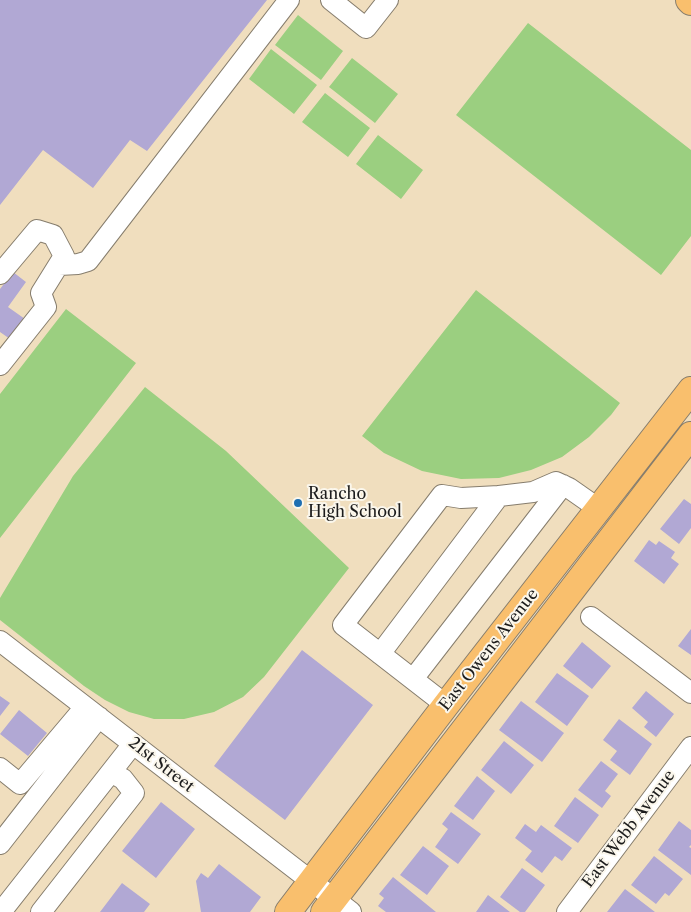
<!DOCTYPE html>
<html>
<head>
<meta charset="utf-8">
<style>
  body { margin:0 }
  canvas { display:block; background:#f0debe }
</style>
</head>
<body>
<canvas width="691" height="912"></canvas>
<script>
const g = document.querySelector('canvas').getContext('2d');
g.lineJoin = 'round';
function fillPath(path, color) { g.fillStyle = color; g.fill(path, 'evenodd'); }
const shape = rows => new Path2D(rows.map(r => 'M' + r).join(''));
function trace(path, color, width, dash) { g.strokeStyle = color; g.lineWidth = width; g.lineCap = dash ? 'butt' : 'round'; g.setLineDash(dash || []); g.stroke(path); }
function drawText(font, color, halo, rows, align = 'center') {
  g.font = font + ' "Libre Caslon Text",serif'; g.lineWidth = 4; g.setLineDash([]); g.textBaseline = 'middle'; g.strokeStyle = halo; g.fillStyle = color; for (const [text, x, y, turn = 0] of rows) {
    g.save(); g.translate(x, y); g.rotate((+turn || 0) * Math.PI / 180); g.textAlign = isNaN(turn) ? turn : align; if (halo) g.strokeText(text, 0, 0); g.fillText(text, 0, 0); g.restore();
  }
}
const green = shape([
  [298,15,343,51,321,80,275,45],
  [528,23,691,150,691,236,661,275,456,115],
  [271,49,317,85,294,114,249,79],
  [352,58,398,94,375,123,329,87],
  [325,93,370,128,348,157,302,122],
  [378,135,423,170,401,199,356,164],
  [476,290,620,403,611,415,589,437,562,457,531,470,499,478,461,479,422,471,384,453,362,436],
  [66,309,136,363,0,538,0,394],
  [145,387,226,451,349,568,264,677,243,697,214,712,184,719,154,719,129,712,105,700,84,686,0,620,0,598,73,476]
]);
const building = shape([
  [0,0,267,0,147,151,130,140,93,188,43,150,0,205],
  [13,272,26,282,8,307,25,319,10,339,0,332,0,289],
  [684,499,691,504,691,528,679,544,660,529],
  [649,540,656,545,659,541,675,552,671,558,679,564,664,584,634,561],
  [691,629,691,655,678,646],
  [582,642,611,666,592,689,563,666],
  [302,650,373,705,285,820,214,766],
  [557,673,589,696,567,726,535,702],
  [646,691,674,714,656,737,644,727,648,722,632,708],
  [0,696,10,703,0,716],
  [521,701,564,733,542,762,499,730],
  [19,710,47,733,28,756,0,734],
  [619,719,652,744,630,775,610,760,617,751,603,740],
  [504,741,534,765,511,794,481,770],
  [601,761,618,774,605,791,611,796,602,808,578,790],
  [477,776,495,791,473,820,454,806],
  [575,797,599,815,578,843,554,826],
  [161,802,195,829,156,878,122,851],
  [451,812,481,834,458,864,435,847,448,829,442,824],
  [679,821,691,830,691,845,689,847,691,848,691,875,658,850],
  [525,824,536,832,541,825,572,848,562,861,555,856,542,873,525,860,532,851,515,838],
  [423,846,449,866,427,895,400,875],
  [654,856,683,879,669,896,665,893,656,904,631,885],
  [219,864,261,897,250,912,201,912,196,881,201,873,208,878],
  [522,868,545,885,525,912,520,912,500,897],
  [393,877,436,912,386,912,378,906,384,898,379,894],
  [122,883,150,904,144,912,100,912],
  [625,889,655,912,607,912],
  [488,895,510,912,476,912]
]);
const minor = shape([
  [331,0,366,28,388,0],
  [59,265,78,264,88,261,289,0],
  [0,274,37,230,53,235,64,256,41,293,46,307,0,365],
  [591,617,691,693],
  [0,641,351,912],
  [380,654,499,496],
  [413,679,563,485],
  [446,705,343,625,442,495,461,498,499,496,533,492,556,482,569,488,599,509],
  [0,768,20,784,85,707],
  [111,772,133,744],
  [0,844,99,717],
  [1,912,111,772,123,779,134,793,41,912],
  [567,912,691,747]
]);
const major = shape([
  [689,0,691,2],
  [288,912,446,705,691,390],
  [324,912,691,435]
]);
const markers = [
  [298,503,5,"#1f6fb2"]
];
const poiNames = [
  ["Rancho",308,494],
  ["High School",308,512]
];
const streetNames = [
  ["East Owens Avenue",489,650,-52],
  ["21st Street",161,765,38],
  ["East Webb Avenue",629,829,-53]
];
fillPath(green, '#9bcf80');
fillPath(building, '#b1a8d4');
trace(minor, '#867d6d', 22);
trace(major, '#867d6d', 28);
trace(minor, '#fff', 20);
trace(major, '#f9bf6d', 26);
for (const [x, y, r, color] of markers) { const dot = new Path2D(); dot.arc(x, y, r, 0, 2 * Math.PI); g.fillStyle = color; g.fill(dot); trace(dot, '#fbf7ec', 2); }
drawText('16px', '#1c1c1c', '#fbf7ec', poiNames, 'left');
drawText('16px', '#1c1c1c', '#fbf7ec', streetNames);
</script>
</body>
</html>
